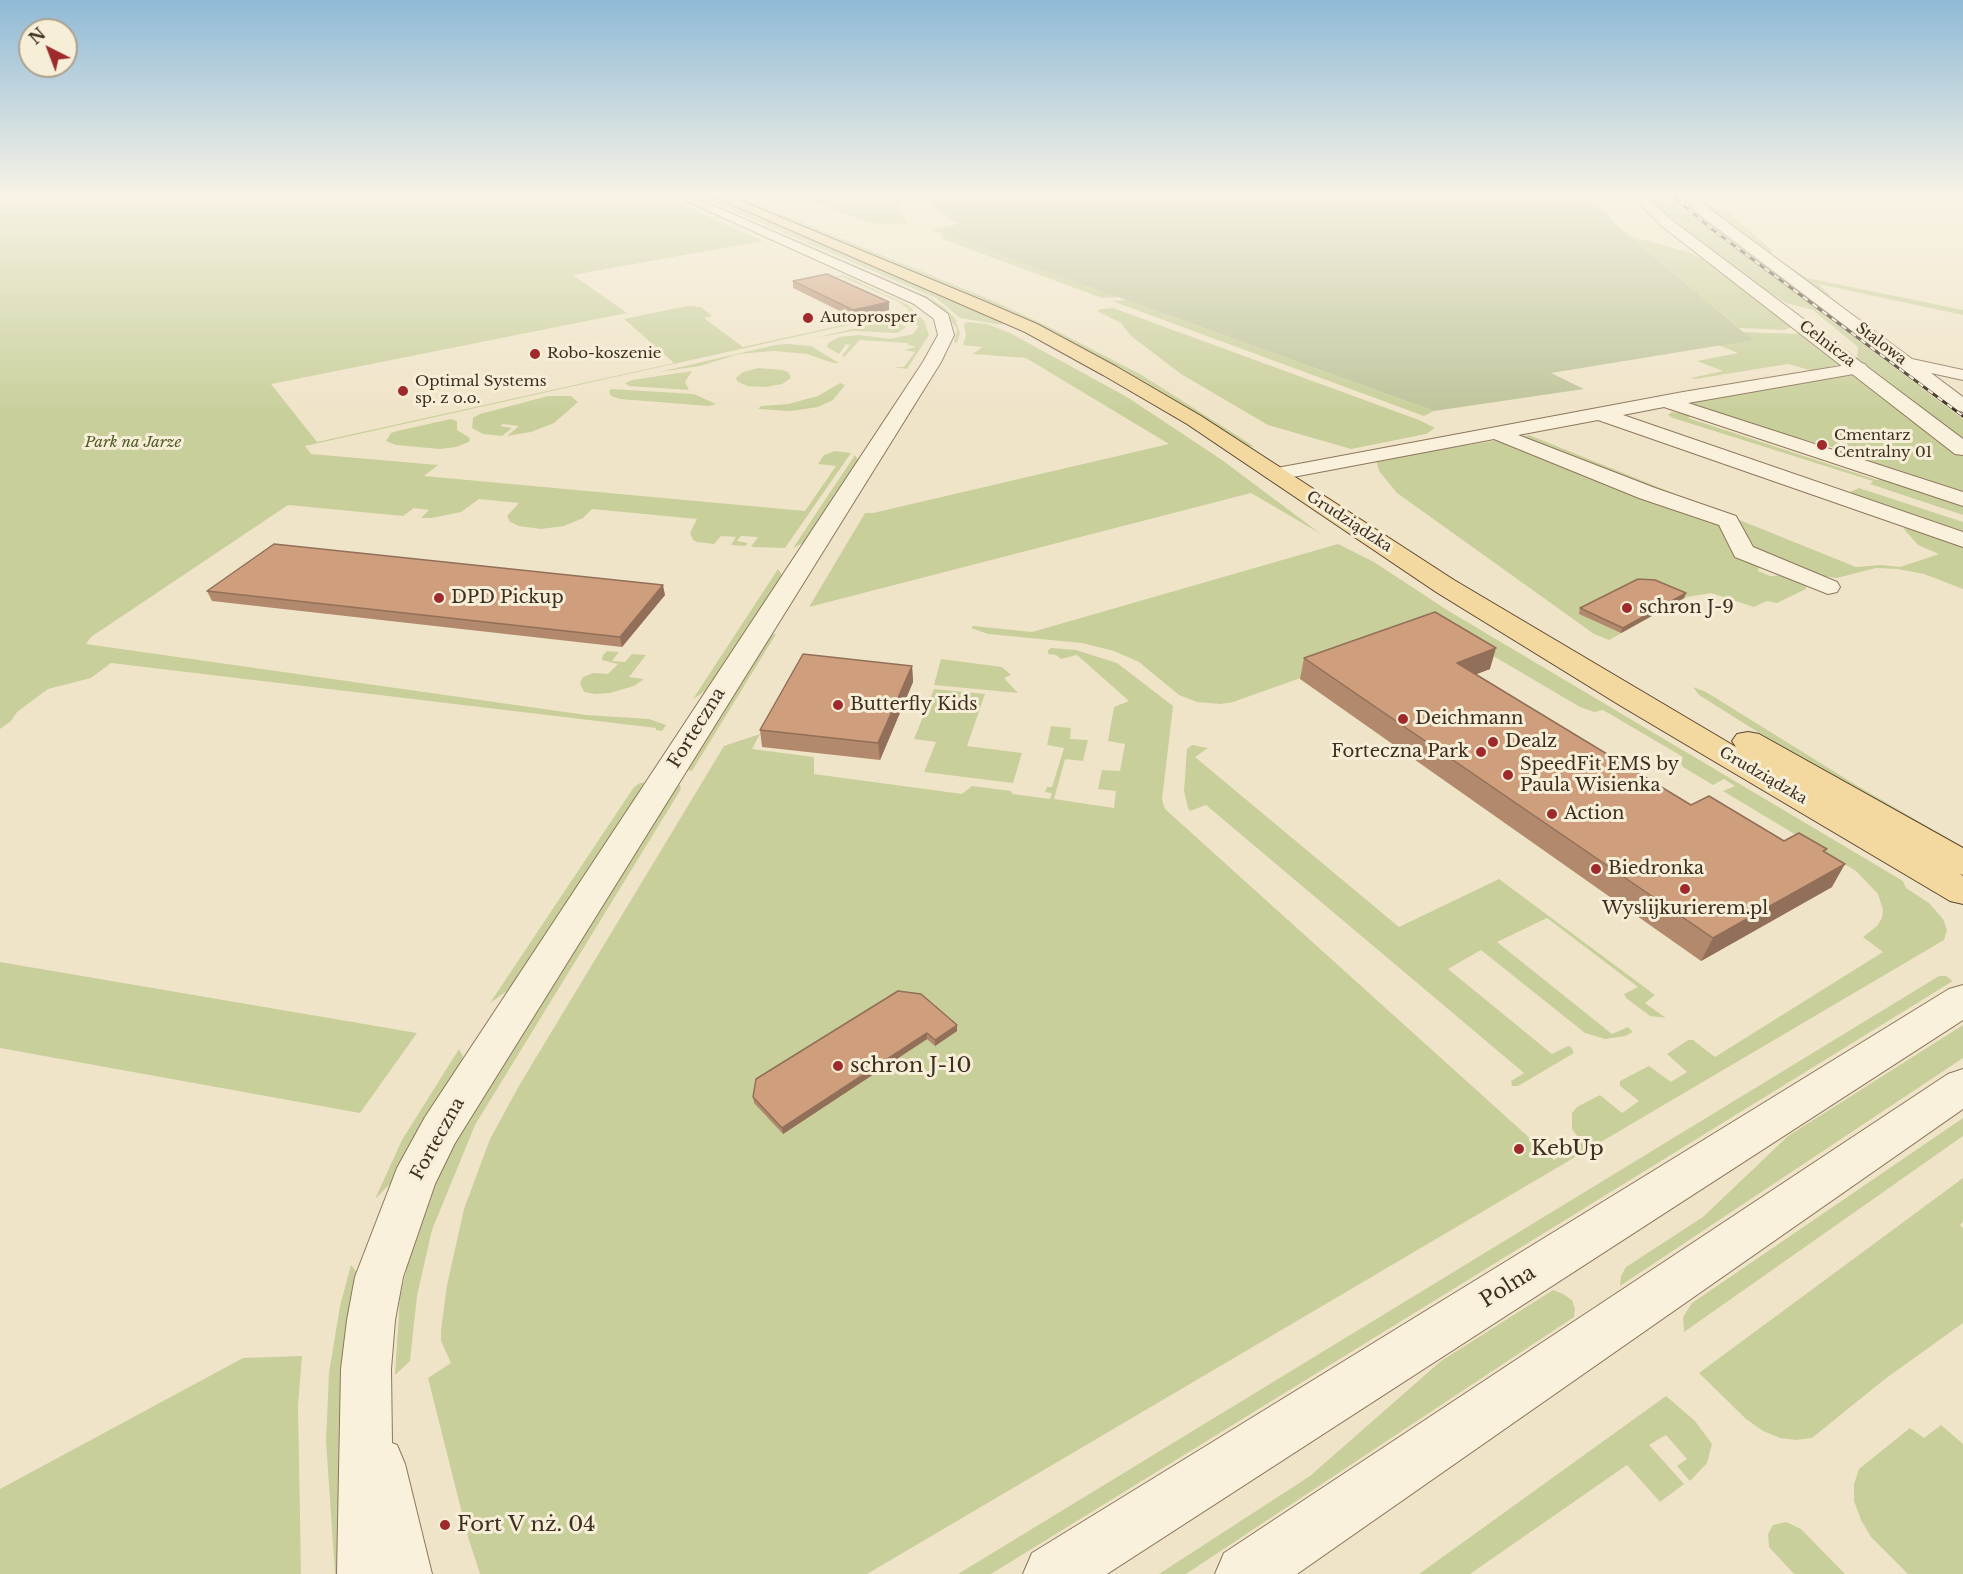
<!DOCTYPE html>
<html>
<head>
<meta charset="utf-8">
<style>
  body { margin:0 }
  #map { position:relative; width:1963px; height:1574px; overflow:hidden; background:#f0e4c8; font-family:"Libre Baskerville",serif }
  canvas { display:block }
  .north { position:absolute; left:18px; top:18px; width:60px; height:60px; box-sizing:border-box; background:#f7eed8; border:2px solid #ada18e; border-radius:50%; rotate:318deg; font-size:16px; font-weight:700; line-height:24px; text-align:center; color:#3d2e20 }
  .north::after { content:''; display:block; margin:auto; width:21px; height:27px; background:#9e2a2b; clip-path:polygon(50% 0,100% 100%,50% 72%,0 100%) }
</style>
</head>
<body>
<div id="map">
<canvas width="1963" height="1574"></canvas>
<div class="north">N</div>
</div>
<script>
const g = document.querySelector('canvas').getContext('2d');
g.lineJoin = 'round';
function fillPath(path, color) { g.fillStyle = color; g.fill(path, 'evenodd'); }
const shape = rows => new Path2D(rows.map(r => 'M' + r).join(''));
function trace(path, color, width, dash) { g.strokeStyle = color; g.lineWidth = width; g.lineCap = dash ? 'butt' : 'round'; g.setLineDash(dash || []); g.stroke(path); }
function drawText(font, color, halo, rows, align = 'center') {
  g.font = font + ' "Libre Baskerville",serif'; g.lineWidth = 6; g.setLineDash([]); g.textBaseline = 'middle'; g.strokeStyle = halo; g.fillStyle = color; for (const [text, x, y, turn = 0] of rows) {
    g.save(); g.translate(x, y); g.rotate((+turn || 0) * Math.PI / 180); g.textAlign = isNaN(turn) ? turn : align; if (halo) g.strokeText(text, 0, 0); g.fillText(text, 0, 0); g.restore();
  }
}
const green = shape([
  [0,194,658,194,763,241,573,275,627,313,271,384,317,442,674,363,624,319,687,306,701,307,712,316,704,318,743,347,910,310,897,301,842,277,835,278,838,276,844,275,908,305,924,321,929,335,907,369,893,367,904,367,915,352,904,350,917,347,908,345,908,343,860,340,844,357,842,356,850,345,846,344,839,354,827,347,828,343,839,337,859,335,890,339,913,334,919,326,904,319,880,318,305,446,311,454,438,465,424,476,805,511,836,466,818,464,824,455,835,451,851,453,785,548,751,547,758,537,741,536,737,541,748,543,745,546,731,545,736,537,721,536,714,544,697,542,693,540,690,533,697,519,592,509,583,518,564,526,541,529,519,526,510,522,507,516,519,503,479,499,461,512,432,518,421,518,429,510,414,508,403,516,288,505,91,637,86,644,586,715,649,719,666,725,662,731,656,730,656,728,111,663,91,678,48,689,17,712,11,721,0,729],
  [693,194,708,194,1000,321,1003,325,960,318,936,298],
  [722,194,733,194,996,302,1049,327,1140,374,1255,447,1247,446,1189,409,1115,365,1033,324],
  [793,194,901,194,898,209,908,224,869,223],
  [1645,194,1668,194,1682,208,1963,419,1963,441,1857,360,1858,347,1813,310,1786,303,1719,258,1658,207],
  [1689,194,1698,194,1716,209,1724,209,1773,251,1770,253,1807,278,1963,310,1963,315,1818,284,1831,296,1826,296],
  [696,197,928,297,944,307,955,318,960,333,957,343,954,342,957,329,943,311,693,198],
  [1622,229,1634,237,1688,252,1714,265,1793,327,1784,330,1739,328],
  [942,233,1119,297,1102,298,942,239],
  [1126,300,1434,411,1424,416,1112,301],
  [1113,308,1419,420,1435,428,1426,434,1351,449,1268,425,1181,374,1131,336,1121,323,1097,311,1101,309],
  [882,322,896,322,906,327,898,333,853,331,814,338],
  [968,322,987,324,1010,333,1127,397,1222,460,1321,534,1251,493,809,607,865,513,873,513,1169,444,1026,358,973,354,982,347,963,345,966,335,964,324],
  [1680,330,1801,334,1841,364,1813,371,1788,364,1695,379,1691,378,1723,371,1697,361,1738,353],
  [787,344,811,346,839,363,833,363,807,354,773,351,739,354,700,366,659,372,775,345],
  [758,368,783,370,788,372,791,378,782,384,765,387,747,386,737,381,736,378,743,372],
  [692,371,685,382,689,390,629,386,625,383,632,380],
  [1848,374,1862,378,1963,456,1963,495,1899,475,1853,453,1741,422,1687,404,1688,401],
  [840,383,845,385,833,400,818,407,791,411,758,409,761,406,788,404,818,396],
  [611,389,694,394,716,404,709,406,620,399,611,396,609,391],
  [548,396,571,396,578,402,554,423,531,432,507,436,519,426,503,424,500,426,512,428,502,436,483,434,472,428,473,418,480,414],
  [1672,412,1693,415,1688,418,1877,480,1884,478,1963,503,1963,515,1870,484,1873,481,1673,418,1668,415],
  [451,419,457,421,457,430,470,438,469,442,456,447,440,449,396,445,386,441,391,433,397,431],
  [1529,435,1856,567,1881,565,1900,567,1939,554,1918,545,1903,528,1923,530,1963,544,1963,589,1924,574,1898,569,1876,568,1837,578,1759,566,1758,571,1770,576,1786,575,1805,584,1806,589,1777,603,1767,601,1754,607,1711,593,1687,597,1609,640,1594,634,1397,493,1379,471,1376,460],
  [855,455,859,461,805,542,793,548],
  [1859,488,1963,522,1963,536,1843,495],
  [1338,544,1374,562,1447,610,1903,881,1906,888,1929,903,1943,919,1947,930,1944,940,867,1574,480,1574,468,1537,428,1378,451,1363,441,1341,441,1330,447,1285,464,1209,490,1139,520,1084,724,746,760,734,752,749,814,757,814,774,962,794,972,786,1011,791,1012,794,1050,799,1052,793,1045,792,1047,787,1052,787,1064,748,1047,745,1051,726,1071,728,1070,739,1088,740,1083,761,1065,759,1054,799,1114,808,1116,791,1098,789,1102,770,1120,771,1125,744,1108,741,1114,707,1129,701,1077,655,1061,659,1056,655,1048,654,1048,650,1051,648,1076,650,1117,663,1173,706,1162,800,1165,809,1554,1160,1582,1142,1572,1129,1572,1113,1577,1107,1600,1095,1622,1113,1639,1101,1620,1086,1620,1081,1649,1066,1671,1082,1687,1072,1667,1054,1688,1040,1693,1040,1715,1057,1883,952,1863,937,1877,926,1882,918,1883,910,1878,894,1856,871,1723,791,1735,786,1724,779,1713,785,1683,767,1680,762,1683,757,1603,710,1594,712,1580,707,1444,627,1233,702,1220,704,1197,702,1179,695,1139,662,1114,651,1082,643,988,634,971,628,973,626,1032,632],
  [778,569,784,578,710,688,693,699],
  [770,634,776,634,692,771,684,769],
  [607,651,619,652,612,661,625,662,632,654,646,655,629,677,644,679,634,686,610,693,596,694,584,692,580,683,583,677,593,673,608,674,618,664,602,660,603,655],
  [941,659,1002,667,1011,675,1004,678,1018,693,934,685],
  [1693,687,1706,692,1856,785,1951,840,1954,844,1861,797,1699,695],
  [934,689,985,694,967,746,1022,753,1013,783,924,772,936,742,914,739],
  [1192,745,1208,748,1195,757,1399,927,1499,879,1655,995,1645,1003,1666,1018,1650,1016,1626,998,1624,994,1638,987,1547,918,1497,942,1612,1034,1628,1027,1633,1032,1625,1036,1605,1039,1585,1033,1481,950,1448,969,1552,1054,1568,1046,1571,1047,1574,1053,1518,1086,1512,1086,1511,1081,1524,1073,1206,805,1190,811,1188,808,1184,791,1187,749],
  [648,782,514,986,490,1003,634,787,640,783],
  [675,784,680,785,681,789,475,1125,432,1230,417,1296,410,1361,395,1375,400,1297,416,1230,447,1156],
  [0,962,417,1033,360,1113,0,1048],
  [1939,976,1946,976,1953,981,991,1574,958,1574],
  [1963,1025,1963,1058,1620,1286,1621,1276,1626,1267,1703,1217,1788,1136],
  [459,1049,465,1060,390,1184,375,1199,402,1140],
  [1963,1118,1963,1136,1684,1332,1683,1317,1692,1303],
  [1963,1178,1963,1222,1960,1225,1963,1228,1963,1323,1885,1379,1812,1438,1796,1440,1780,1438,1763,1431,1746,1419,1699,1373],
  [351,1265,359,1275,345,1574,335,1574,326,1441,329,1373,340,1306],
  [1553,1290,1563,1294,1572,1300,1575,1309,1574,1317,1186,1574,1159,1574,1310,1476,1441,1361],
  [302,1356,298,1406,301,1574,0,1574,0,1489,243,1358],
  [1666,1396,1695,1421,1712,1444,1707,1463,1690,1481,1677,1466,1687,1459,1666,1435,1649,1445,1684,1484,1660,1502,1627,1465,1470,1574,1419,1574],
  [1941,1425,1963,1444,1963,1574,1908,1574,1871,1537,1861,1520,1854,1501,1854,1484,1859,1469,1910,1428,1924,1438],
  [1786,1522,1801,1529,1845,1574,1794,1574,1769,1547,1768,1534,1773,1525]
]);
const cemetery = shape([
  [920,194,1591,194,1612,221,1753,340,1551,373,1584,389,1434,411,932,230,958,224,918,195]
]);
const minor = shape([
  [671,194,686,194,926,298,948,314,954,335,941,362,455,1143,435,1184,403,1277,395,1320,391,1369,392,1443,397,1445,405,1464,432,1574,337,1574,341,1369,347,1320,355,1277,397,1168,425,1117,923,362,938,335,934,319,914,304,671,194],
  [1679,194,1692,194,1711,210,1912,359,1963,370,1963,380,1931,373,1963,397,1963,412,1956,410,1701,216,1679,194],
  [1859,363,1865,364,1868,368,1865,372,1688,403,1963,492,1963,506,1664,407,1623,415,1963,532,1963,547,1598,420,1518,435,1655,488,1736,516,1753,547,1837,582,1840,587,1837,592,1828,594,1735,557,1719,525,1639,498,1494,439,1277,480,1269,479,1266,474,1269,469,1277,468,1683,392,1859,363]
]);
const tertiary = shape([
  [1630,194,1643,194,1673,221,1963,439,1963,455,1955,454,1663,227,1630,194],
  [1963,985,1963,1020,1107,1574,1023,1574,1032,1553,1949,989,1963,985],
  [1963,1069,1963,1109,1297,1574,1215,1574,1224,1553,1948,1074,1963,1069]
]);
const primary = shape([
  [708,194,724,194,981,300,1037,324,1117,367,1201,416,1454,580,1736,747,1732,741,1737,734,1748,732,1759,734,1963,848,1963,875,1960,874,1963,876,1963,904,1950,901,1621,706,1436,592,1187,424,1103,375,1025,332,708,194]
]);
const rail = shape([
  [1670,194,1712,229,1963,416]
]);
const wall = shape([
  [793,281,889,310,854,318,793,288],
  [207,591,665,595,622,647,212,601],
  [1686,593,1684,598,1621,633,1579,614,1580,608],
  [1304,658,1490,669,1476,674,1691,805,1784,841,1825,853,1832,887,1701,961,1300,679],
  [912,666,913,682,880,760,762,747,760,730],
  [957,1025,957,1031,935,1046,927,1039,783,1134,754,1103,753,1097,756,1079]
]);
const shadedWall = shape([
  [889,302,889,310,854,318,853,310],
  [663,585,665,595,622,647,620,637],
  [1686,593,1684,598,1621,633,1623,628],
  [1496,648,1490,669,1451,684,1457,663],
  [912,666,913,682,880,760,878,743],
  [1845,864,1832,887,1701,961,1713,938],
  [957,1025,957,1031,935,1046,935,1040],
  [927,1033,927,1039,783,1134,782,1128]
]);
const building = shape([
  [827,274,889,302,853,310,793,281,827,274],
  [274,544,663,585,620,637,207,591,274,544],
  [1638,579,1655,580,1686,593,1623,628,1580,608,1638,579],
  [1435,612,1496,648,1457,663,1691,805,1709,796,1784,841,1799,833,1827,849,1823,851,1845,864,1713,938,1304,658,1435,612],
  [803,654,912,666,878,743,760,730,803,654],
  [898,991,921,994,957,1025,935,1040,927,1033,782,1128,753,1097,756,1079,898,991]
]);
const markers = [
  [808,318,6,"#9e2a2b"],
  [535,354,6,"#9e2a2b"],
  [403,391,6,"#9e2a2b"],
  [1822,445,6,"#9e2a2b"],
  [439,598,6,"#9e2a2b"],
  [1627,608,6,"#9e2a2b"],
  [838,705,6,"#9e2a2b"],
  [1403,719,6,"#9e2a2b"],
  [1493,742,6,"#9e2a2b"],
  [1481,752,6,"#9e2a2b"],
  [1508,775,6,"#9e2a2b"],
  [1552,814,6,"#9e2a2b"],
  [1596,869,6,"#9e2a2b"],
  [1685,889,6,"#9e2a2b"],
  [838,1066,6,"#9e2a2b"],
  [1519,1149,6,"#9e2a2b"],
  [445,1525,6,"#9e2a2b"]
];
const farPoinames = [
  ["Autoprosper",820,318],
  ["Robo-koszenie",547,354],
  ["Optimal Systems",415,382],
  ["sp. z o.o.",415,399],
  ["Cmentarz",1834,436],
  ["Centralny 01",1834,453]
];
const farStreetnames = [
  ["Celnicza",1827,344,37],
  ["Stalowa",1881,344,37],
  ["Grudziądzka",1349,522,33],
  ["Grudziądzka",1763,776,30]
];
const farParknames = [
  ["Park na Jarze",133,443]
];
const poiNames = [
  ["DPD Pickup",451,598],
  ["schron J-9",1639,608],
  ["Butterfly Kids",850,705],
  ["Deichmann",1415,719],
  ["Dealz",1505,742],
  ["Forteczna Park",1469,752,"right"],
  ["SpeedFit EMS by",1520,765],
  ["Paula Wisienka",1520,786],
  ["Action",1564,814],
  ["Biedronka",1608,869],
  ["Wyslijkurierem.pl",1685,909,"center"]
];
const streetNames = [
  ["Forteczna",697,728,-58],
  ["Forteczna",438,1139,-61]
];
const nearPoinames = [
  ["schron J-10",850,1066],
  ["KebUp",1531,1149],
  ["Fort V nż. 04",457,1525]
];
const nearStreetnames = [
  ["Polna",1508,1287,-32]
];
fillPath(green, '#c9cf9b');
fillPath(cemetery, '#bfc49a');
trace(minor, '#8d765c', 2);
trace(tertiary, '#8d765c', 2);
trace(primary, '#5b4430', 2);
fillPath(minor, '#faf1dc');
fillPath(tertiary, '#faf1dc');
fillPath(primary, '#f3d9a0');
trace(rail, '#3d2e20', 3);
trace(rail, '#f7eed8', 2, [6]);
fillPath(wall, '#b2896c');
fillPath(shadedWall, '#916f58');
fillPath(building, '#cf9f7d');
trace(building, '#916f58', 1.5);
const sky = g.createLinearGradient(0, 0, 0, 414);
sky.addColorStop(0, '#8fbad6');
sky.addColorStop(0.47, '#f8f3e6');
sky.addColorStop(1, '#f8f3e600');
g.fillStyle = sky;
g.fillRect(0, 0, 1963, 414);
for (const [x, y, r, color] of markers) { const dot = new Path2D(); dot.arc(x, y, r, 0, 2 * Math.PI); g.fillStyle = color; g.fill(dot); trace(dot, '#f7eed8', 2); }
drawText('15px', '#3d2e20', '#f7eed8', farPoinames, 'left');
drawText('15px', '#3d2e20', '#f7eed8', farStreetnames);
drawText('italic 15px', '#4d5a26', '#f7eed8', farParknames);
drawText('18px', '#3d2e20', '#f7eed8', poiNames, 'left');
drawText('18px', '#3d2e20', '#f7eed8', streetNames);
drawText('21px', '#3d2e20', '#f7eed8', nearPoinames, 'left');
drawText('21px', '#3d2e20', '#f7eed8', nearStreetnames);
</script>
</body>
</html>
